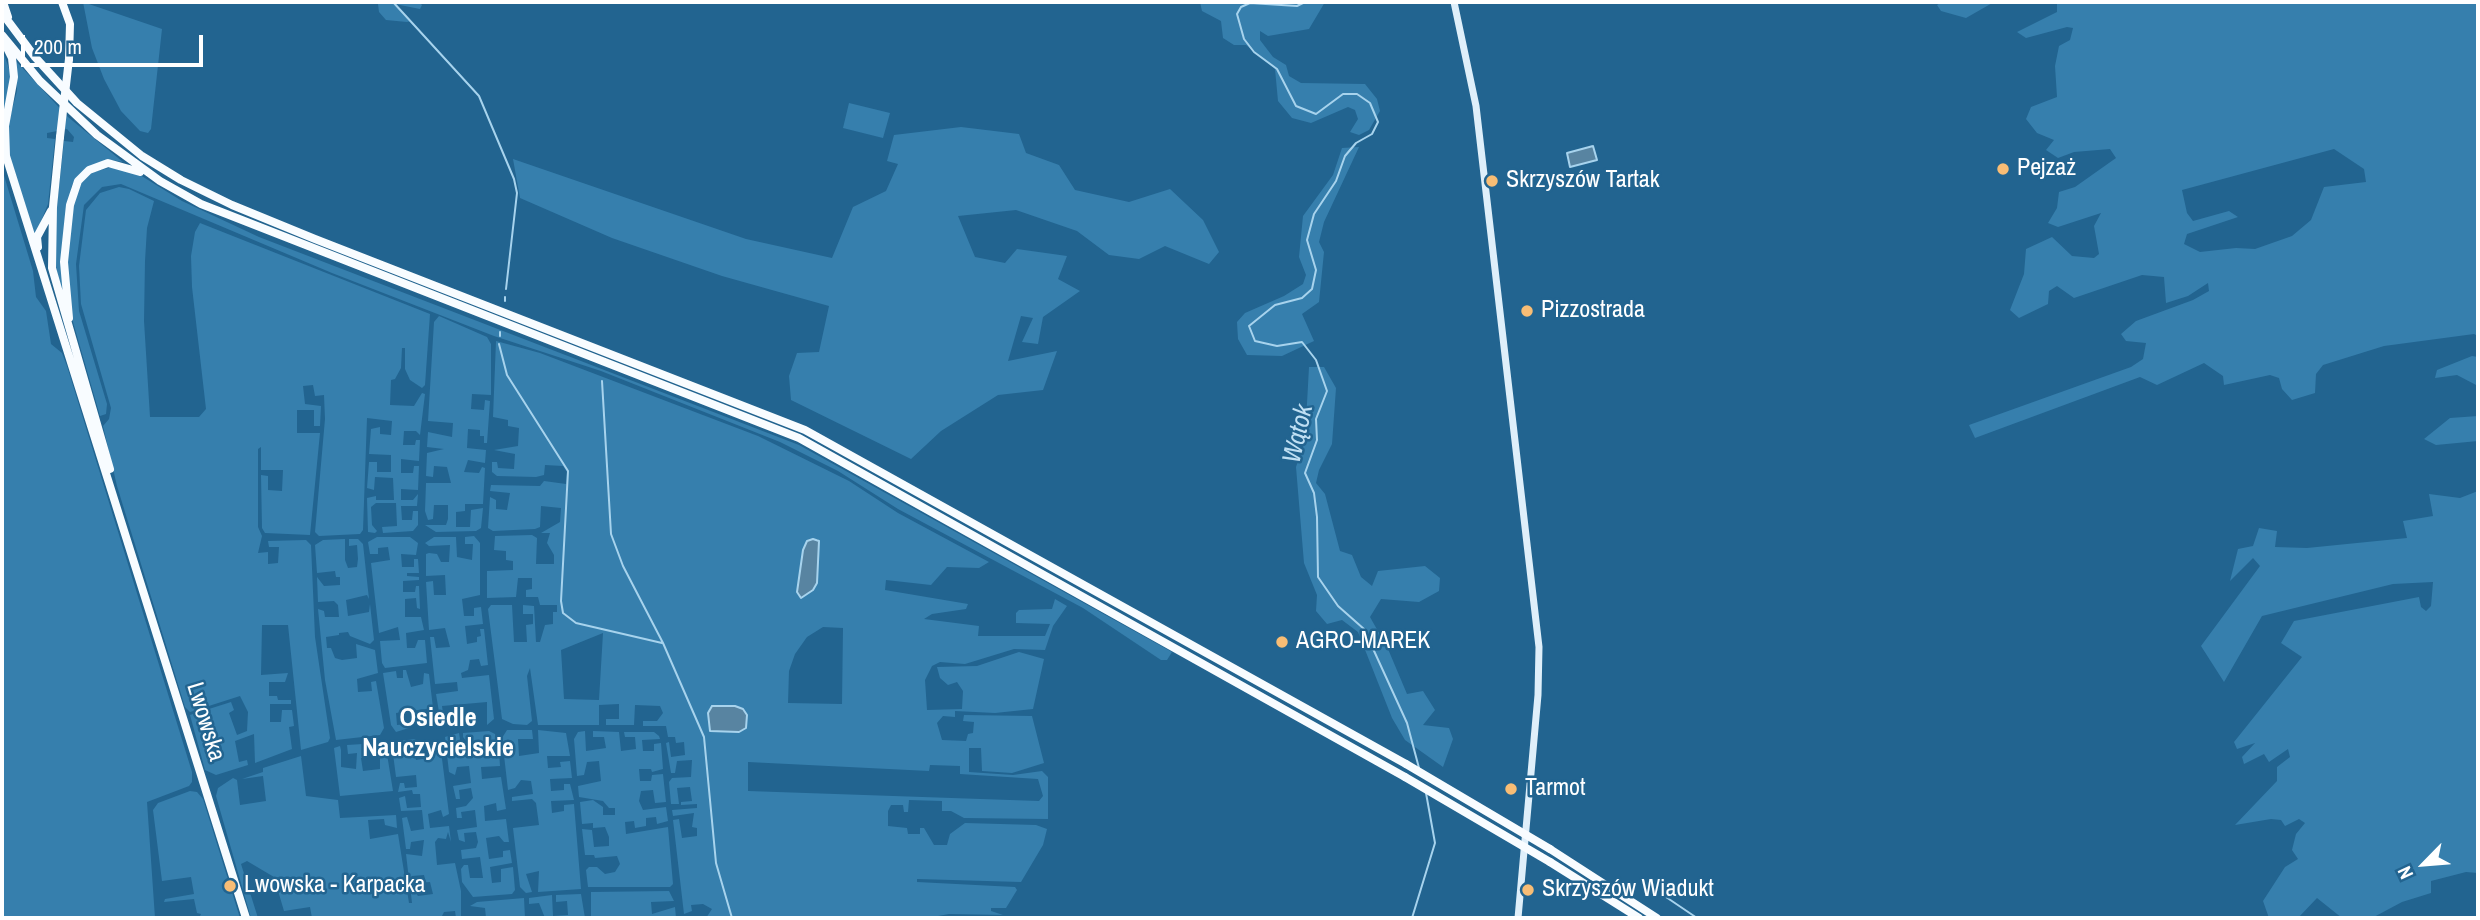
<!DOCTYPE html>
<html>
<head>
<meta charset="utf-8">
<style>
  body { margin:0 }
  #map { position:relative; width:2480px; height:920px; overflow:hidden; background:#226490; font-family:"Archivo Narrow",sans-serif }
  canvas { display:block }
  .frame { position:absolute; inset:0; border:4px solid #fff; pointer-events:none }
  .north { position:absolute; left:2389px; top:829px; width:70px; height:70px; -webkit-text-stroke:5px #226490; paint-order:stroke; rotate:245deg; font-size:19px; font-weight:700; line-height:28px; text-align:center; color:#fff }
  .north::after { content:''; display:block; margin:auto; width:24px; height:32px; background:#fff; clip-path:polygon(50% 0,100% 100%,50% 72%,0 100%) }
  .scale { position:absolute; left:21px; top:35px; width:182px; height:32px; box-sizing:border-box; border:4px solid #fff; border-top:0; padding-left:9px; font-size:21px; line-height:24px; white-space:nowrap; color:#fff; -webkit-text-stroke:5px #226490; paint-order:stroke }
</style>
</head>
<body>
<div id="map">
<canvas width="2480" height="920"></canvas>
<div class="frame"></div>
<div class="north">N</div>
<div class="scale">200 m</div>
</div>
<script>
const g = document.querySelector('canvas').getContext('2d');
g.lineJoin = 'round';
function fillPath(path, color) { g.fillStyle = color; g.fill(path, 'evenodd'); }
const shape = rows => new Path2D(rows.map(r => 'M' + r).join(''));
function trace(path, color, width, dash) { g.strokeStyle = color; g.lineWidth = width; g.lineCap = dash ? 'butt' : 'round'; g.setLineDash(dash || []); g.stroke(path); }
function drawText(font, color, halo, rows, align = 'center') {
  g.font = font + ' "Archivo Narrow",sans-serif'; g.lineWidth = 5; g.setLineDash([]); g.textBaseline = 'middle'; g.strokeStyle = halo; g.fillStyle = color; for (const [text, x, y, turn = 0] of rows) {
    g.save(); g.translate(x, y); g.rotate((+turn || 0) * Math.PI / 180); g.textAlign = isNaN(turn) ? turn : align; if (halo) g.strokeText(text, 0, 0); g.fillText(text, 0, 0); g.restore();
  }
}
const green = shape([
  [83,2,162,29,151,129,148,133,140,131,121,111,104,79,92,48],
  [381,2,419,2,422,5,420,9,395,4,411,21,407,22,386,20,379,12,378,4],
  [1200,2,1325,2,1309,29,1268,36,1260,31,1260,40,1273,57,1286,65,1289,76,1301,83,1365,84,1377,99,1380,111,1369,130,1359,135,1350,132,1358,119,1355,110,1348,107,1311,123,1292,118,1278,101,1275,69,1246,45,1234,45,1223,38,1221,21,1202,11],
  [1942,2,1994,2,1966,18,1941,11,1937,5],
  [2057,2,2478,2,2478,336,2474,334,2384,346,2323,365,2316,374,2315,393,2292,400,2282,389,2279,378,2270,375,2224,385,2223,376,2204,363,2157,385,2140,377,1975,438,1969,425,2131,367,2143,359,2146,343,2126,341,2121,334,2136,321,2193,300,2209,291,2208,283,2188,296,2166,303,2164,277,2142,275,2074,298,2057,286,2049,291,2048,304,2019,318,2010,310,2024,274,2026,249,2052,237,2072,256,2094,258,2099,254,2094,226,2101,213,2058,227,2048,223,2057,208,2059,192,2075,187,2116,158,2110,149,2074,152,2058,158,2046,150,2054,140,2037,133,2026,119,2031,107,2057,97,2055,66,2059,46,2070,40,2073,28,2067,27,2026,38,2017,32,2057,12],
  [2334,149,2364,169,2366,182,2324,187,2311,220,2292,236,2255,249,2236,248,2200,252,2184,244,2187,234,2238,217,2229,211,2193,221,2187,213,2182,190],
  [2,49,11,74,2,130],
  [16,61,68,117,123,162,112,160,73,183,71,188,64,306,55,262,54,233,64,141,73,142,74,137,67,129,47,133,47,138,55,139,48,204,35,236,8,152,9,121,17,91],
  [849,103,890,113,883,138,843,128],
  [961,127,1019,134,1026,153,1059,165,1075,190,1129,202,1170,189,1203,220,1219,252,1209,264,1165,246,1139,259,1109,255,1077,231,1016,210,958,216,975,257,1005,263,1017,249,1067,256,1058,279,1080,291,1043,317,1038,344,1022,342,1033,318,1021,316,1008,361,1057,351,1043,390,998,395,941,431,911,459,791,400,789,376,797,353,819,352,829,306,722,276,612,238,520,198,513,159,746,239,832,258,853,207,886,191,898,164,887,161,894,135],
  [1359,147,1324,222,1319,242,1324,252,1319,302,1302,314,1314,341,1282,356,1247,355,1238,339,1237,322,1245,313,1284,296,1303,284,1306,275,1299,257,1303,216,1333,175,1342,148],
  [112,167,140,175,182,201,259,237,799,445,1172,652,1167,660,1161,660,1083,608,898,509,838,471,780,442,601,371,494,336,332,273,121,184,102,187,84,205,76,264,79,311,107,404,106,414,100,416,71,315,67,257,72,205,82,181,90,173],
  [2,169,33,271,36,297,46,311,51,344,62,353,67,366,192,772,192,782,189,786,147,802,155,918,2,918],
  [119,187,129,189,154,201,147,228,145,261,144,321,150,417,199,417,206,409,192,287,191,256,195,232,200,223,430,314,425,385,422,388,410,380,405,369,405,348,402,348,401,368,395,379,391,380,390,405,414,406,422,393,425,394,420,435,416,431,404,431,403,445,415,445,416,440,420,440,419,461,401,459,401,473,413,473,414,466,419,466,418,490,401,489,401,500,413,500,418,494,417,506,401,506,402,520,412,520,413,511,418,511,418,525,413,531,383,533,382,527,397,526,396,503,376,503,371,507,372,525,377,531,375,533,368,532,367,498,376,496,376,500,394,500,393,478,375,477,374,490,367,488,369,462,377,462,377,472,391,472,391,455,369,454,371,429,380,427,380,434,391,435,392,421,367,418,363,530,360,534,319,536,315,532,325,419,324,395,315,396,313,385,303,386,305,404,321,406,320,426,314,426,314,410,297,410,297,433,320,433,310,535,265,533,262,528,261,475,268,476,268,490,282,491,283,470,261,470,261,447,258,449,258,527,262,536,258,553,268,552,268,564,278,563,279,547,269,547,268,541,306,540,311,545,315,637,330,738,328,742,301,750,288,625,262,625,261,675,288,673,285,682,269,682,269,696,277,696,278,700,291,700,291,704,270,704,270,722,281,722,282,710,292,710,294,726,289,727,292,749,255,763,254,734,235,741,239,762,247,760,248,765,216,775,205,770,190,715,231,702,234,710,229,713,237,735,247,731,248,712,240,696,190,712,185,707,117,486,103,426,109,419,111,408,81,304,79,266,86,210,100,193],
  [439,316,487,337,491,344,491,395,472,394,471,409,484,410,485,400,490,401,487,443,484,443,484,436,480,436,480,430,468,429,467,448,486,450,485,463,468,460,464,472,479,473,482,467,485,468,483,504,465,504,465,511,456,512,456,527,470,527,471,510,483,508,481,528,476,531,436,532,425,525,446,525,448,519,448,505,434,505,433,519,428,520,425,511,426,483,451,483,447,467,434,466,433,477,426,476,427,453,444,449,427,447,428,432,452,437,453,423,428,421,434,322],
  [496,341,540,353,758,436,849,481,898,513,989,562,979,568,947,567,931,585,886,580,885,590,968,604,966,609,932,614,924,619,979,626,978,636,1045,636,1050,624,1016,623,1016,613,1019,610,1052,609,1055,599,1067,606,1053,626,1045,650,1014,649,965,664,940,662,932,666,925,680,927,710,962,709,963,691,957,682,948,685,940,678,937,667,977,666,1019,652,1044,659,1033,709,995,713,955,711,955,717,943,716,937,723,942,740,966,741,968,734,973,733,974,722,963,721,964,715,1032,716,1044,763,1012,773,982,771,981,748,969,748,969,772,1013,775,1042,771,1048,777,1048,819,964,818,951,811,942,811,942,801,909,800,908,812,904,812,903,805,891,805,888,811,888,826,907,828,908,834,920,834,920,828,924,828,934,845,947,845,950,834,965,823,1036,825,1047,829,1043,845,1021,882,917,879,917,882,1015,887,1017,890,1006,908,991,908,991,911,1003,915,949,914,927,918,706,918,712,909,703,904,691,905,692,911,684,914,673,820,679,819,682,838,697,836,697,828,692,827,694,813,673,816,672,810,697,808,697,804,681,805,681,802,692,801,690,787,677,788,679,804,671,804,669,782,672,778,691,777,692,760,677,761,675,773,671,773,666,743,669,742,671,757,685,755,684,742,676,743,675,737,668,737,666,726,643,726,643,721,657,721,663,713,660,706,635,705,634,725,606,725,606,719,619,719,619,704,599,705,599,725,538,725,530,668,527,676,532,721,527,725,513,724,502,719,488,609,491,605,512,605,514,642,527,642,526,625,533,624,533,614,523,614,523,605,534,606,536,642,540,642,545,625,553,624,553,612,557,612,557,605,540,605,538,597,526,597,526,590,532,589,532,578,518,578,516,597,487,598,487,571,513,570,513,561,506,560,506,551,494,550,495,536,532,535,537,538,536,564,554,564,554,555,547,543,550,533,541,533,560,522,561,508,541,506,540,527,535,529,493,531,488,528,490,497,496,500,496,509,507,510,510,493,490,491,491,485,540,486,544,481,566,484,567,472,563,466,545,465,544,475,536,477,497,476,492,472,492,462,497,462,498,468,514,469,515,454,494,450,518,446,519,428,508,426,508,420,493,417],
  [818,539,818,568,800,569,807,541],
  [823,627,843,628,842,704,788,703,789,671,795,654,807,637],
  [603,633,599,700,564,699,561,650],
  [748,762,929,771,930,765,960,766,960,774,1038,779,1043,796,1039,801,748,791],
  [2472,356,2478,357,2478,386,2457,375,2435,378,2437,370],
  [1309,367,1324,367,1336,388,1332,444,1319,470,1316,483,1325,494,1340,551,1352,555,1361,577,1372,586,1378,571,1425,566,1440,578,1439,591,1419,602,1381,599,1370,617,1388,649,1407,694,1423,691,1435,710,1423,725,1449,728,1453,739,1443,767,1405,740,1392,718,1358,632,1342,620,1327,624,1316,611,1317,595,1304,563,1296,467,1305,440],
  [2478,416,2478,441,2436,445,2424,439,2450,418],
  [2478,491,2478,873,2466,872,2431,881,2431,893,2402,902,2372,918,2342,918,2317,898,2298,918,2269,918,2263,901,2285,867,2298,859,2292,850,2296,834,2305,823,2299,819,2285,826,2281,820,2271,819,2235,825,2277,781,2277,767,2290,757,2288,749,2269,762,2264,754,2244,764,2242,757,2255,743,2237,749,2234,742,2302,657,2281,643,2294,621,2419,597,2421,607,2426,611,2431,606,2433,582,2393,584,2262,616,2224,682,2201,646,2260,566,2253,558,2230,581,2238,549,2253,546,2259,528,2277,531,2275,547,2307,548,2407,538,2403,521,2433,516,2429,494,2460,498],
  [474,536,480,543,480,595,462,599,464,616,474,616,474,608,481,607,483,624,465,626,467,644,477,642,477,637,481,636,480,629,484,629,488,665,481,666,479,659,470,660,468,670,461,673,462,678,489,675,494,719,487,725,487,702,442,706,444,720,449,726,441,724,436,694,458,691,457,682,435,684,430,637,434,637,436,648,450,647,445,628,429,630,426,582,433,581,434,595,446,595,445,575,426,576,426,554,429,553,437,554,441,562,449,562,450,545,429,546,425,543,434,537,456,537,457,557,472,560,473,544,465,544,465,537],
  [377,537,410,537,418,543,416,555,401,554,402,567,414,567,414,559,418,559,419,573,407,573,407,576,419,577,419,580,403,581,403,592,415,592,416,586,419,586,420,609,417,608,416,598,405,599,405,617,421,617,424,630,406,633,407,648,415,648,418,640,425,640,427,663,385,668,382,663,380,641,400,640,398,627,379,633,371,563,390,560,388,547,378,548,378,554,370,554,368,542],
  [345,539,345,560,348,568,357,567,358,559,357,545,349,546,349,539,358,539,363,544,369,599,367,595,346,600,348,616,369,612,370,604,374,640,370,644,350,636,348,632,339,633,339,635,326,637,327,648,331,648,335,658,342,660,357,658,356,644,375,650,378,673,357,679,358,692,372,691,371,682,376,681,384,728,380,735,336,740,325,680,318,609,324,611,325,617,339,617,338,605,334,601,318,602,317,577,324,586,340,585,340,577,336,577,335,571,317,573,315,545,323,540],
  [403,670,406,670,411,687,423,684,424,673,429,674,433,708,396,713,397,725,409,724,409,728,396,732,391,725,383,673,396,671,397,678,403,678],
  [507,730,532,730,533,739,518,739,519,756,539,753,538,730,566,733,570,756,547,756,548,768,561,767,560,762,570,761,572,778,550,779,551,791,564,790,564,784,570,784,574,800,551,801,552,813,564,811,564,805,574,804,581,889,538,892,539,871,526,874,532,892,526,893,520,887,513,828,539,825,536,803,532,799,512,801,512,797,533,794,531,781,521,780,515,788,508,790,502,738],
  [489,731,495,734,498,747,480,748,479,742,467,742,463,737,463,733],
  [585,731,586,751,606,748,604,737,593,737,593,731,619,732,621,751,636,749,635,737,625,737,624,732,654,732,659,736,660,739,642,740,643,751,654,751,654,744,661,743,663,769,652,772,651,769,639,769,640,781,651,781,652,775,663,774,666,802,655,803,653,790,641,791,639,801,643,810,666,807,668,821,657,824,656,817,646,818,646,826,635,828,634,821,625,822,626,834,668,827,673,884,670,887,588,887,586,870,589,867,597,867,605,874,615,872,620,864,617,856,595,858,594,855,585,855,582,829,592,830,594,847,609,846,609,837,605,827,593,828,593,823,582,824,580,802,593,800,603,807,603,815,615,815,615,808,609,808,603,801,579,797,578,786,601,781,599,761,587,762,584,775,577,776,574,739,578,732],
  [459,733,462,752,465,757,499,751,500,766,481,767,482,779,501,777,506,809,497,811,496,803,484,806,485,821,506,819,509,842,504,842,499,836,486,838,489,859,503,857,503,851,510,850,512,863,490,867,492,883,501,882,501,869,513,867,515,890,512,894,473,897,462,882,461,869,464,865,468,865,470,878,483,878,480,857,462,859,461,850,476,848,478,842,476,832,464,833,465,842,459,840,457,830,477,827,475,810,461,812,462,818,457,818,456,808,466,806,473,798,471,788,459,790,460,799,456,799,453,786,471,783,469,766,457,767,455,775,449,772,445,737],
  [415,739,417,742,412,745,416,760,435,757,434,747,421,746,420,741,440,743,449,814,443,817,441,810,428,814,430,828,449,826,451,842,448,832,446,839,438,838,435,842,437,865,455,863,461,891,461,918,456,918,455,911,444,912,441,918,312,918,310,907,284,911,274,877,247,861,241,864,258,918,251,918,216,796,218,788,233,778,237,780,240,805,266,801,263,776,242,779,263,772,263,768,301,756,306,796,338,800,340,818,396,815,397,828,385,825,384,819,368,820,370,839,398,834,409,903,412,903,410,885,418,896,433,894,430,882,417,883,417,880,425,879,424,875,412,876,409,880,406,854,422,856,424,840,411,842,410,849,406,849,402,818,407,817,411,831,424,829,422,810,401,811,399,798,405,796,407,808,421,807,420,794,413,794,412,790,398,792,400,783,404,783,405,788,417,787,416,775,396,777,392,746,399,741],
  [371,743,381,743,386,748,393,791,340,796,334,748,340,746,341,750,341,767,356,769,357,753,348,754,347,745,363,744,365,757,361,758,363,771,380,769,380,758,372,756],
  [190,791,197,792,203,799,240,918,199,918,201,914,197,913,194,899,164,902,165,899,194,894,191,877,162,881,153,810,158,803],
  [669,891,674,901,651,902,652,914,675,907,676,918,591,918,591,892],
  [581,894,585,918,545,918,539,903,529,904,529,898,552,895,553,916,568,915,567,901,556,902,556,895],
  [524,898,525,918,486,918,485,908,470,906,477,902]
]);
const water = shape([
  [1593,146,1597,160,1570,167,1567,153,1593,146],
  [813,539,819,541,817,583,813,590,801,598,797,592,803,550,807,541,813,539],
  [712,706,735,706,743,709,747,715,746,728,739,732,710,731,708,713,712,706]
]);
const stream = shape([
  [393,2,479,96,514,179,517,193,506,289],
  [1305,2,1297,6,1250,3,1241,7,1237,14,1244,39,1254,52,1277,69,1296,106,1316,114,1343,94,1357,94,1370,103,1378,122,1372,134,1356,143,1345,156,1336,181,1314,214,1307,240,1316,270,1312,289,1302,298,1275,305,1249,326,1255,341,1277,346,1302,342,1316,360,1327,391,1316,419,1317,440,1305,473,1314,493,1317,517,1318,577,1338,606,1364,629,1407,723,1419,768],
  [505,301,505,297],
  [500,336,500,332],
  [499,344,507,375,568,471,561,601,563,613,576,623,662,643],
  [602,381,611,534,623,566,663,643,704,737,716,863,732,918],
  [1663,895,1697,918],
  [1412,918,1435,843,1426,793]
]);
const secondary = shape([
  [1454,2,1476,106,1539,647,1538,695,1518,918]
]);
const primary = shape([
  [3,2,8,17],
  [62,2,70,24,69,59],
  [2,13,35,57,77,103,142,156,181,180,232,205,315,239,805,430,1406,764],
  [2,35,40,81,97,135,160,181,201,204,799,438,1405,777],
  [5,44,12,58,14,77,5,126,6,156,246,918],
  [60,137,53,207,52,268,110,469],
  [38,247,37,237,51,211],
  [69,318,64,262,70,205,78,181,89,170,108,163,140,172],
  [1550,849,1657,918],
  [1550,862,1639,918]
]);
const primaryBridge = shape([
  [60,137,69,59],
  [1406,764,1550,849],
  [1405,777,1550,862]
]);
const markers = [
  [2003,169,7,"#f8bd75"],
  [1492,181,7,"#f8bd75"],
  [1527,311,7,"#f8bd75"],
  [1282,642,7,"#f8bd75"],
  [1511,789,7,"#f8bd75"],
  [230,886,7,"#f8bd75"],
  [1528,890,7,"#f8bd75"]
];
const poiNames = [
  ["Pejzaż",2017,169],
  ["Skrzyszów Tartak",1506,181],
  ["Pizzostrada",1541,311],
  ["AGRO-MAREK",1296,642],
  ["Tarmot",1525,789],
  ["Lwowska - Karpacka",244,886],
  ["Skrzyszów Wiadukt",1542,890]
];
const streetNames = [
  ["Lwowska",205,722,73]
];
const waterNames = [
  ["Wątok",1299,434,-77]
];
const neighbourhoodNames = [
  ["Osiedle",438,719],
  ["Nauczycielskie",438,749]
];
fillPath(green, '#367fad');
fillPath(water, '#5884a1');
trace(water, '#a7d3ed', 2);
trace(stream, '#a7d3ed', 2);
trace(secondary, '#dfeffa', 7);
trace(primary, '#f8fcff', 8);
trace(primaryBridge, '#f8fcff', 8);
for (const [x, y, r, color] of markers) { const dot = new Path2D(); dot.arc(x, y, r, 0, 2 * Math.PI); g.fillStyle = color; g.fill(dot); trace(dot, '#226490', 2.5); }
drawText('24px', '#fff', '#226490', poiNames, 'left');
drawText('24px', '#fff', '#226490', streetNames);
drawText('italic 26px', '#bfdff3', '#226490', waterNames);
drawText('bold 26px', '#fff', '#226490', neighbourhoodNames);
</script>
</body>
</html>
